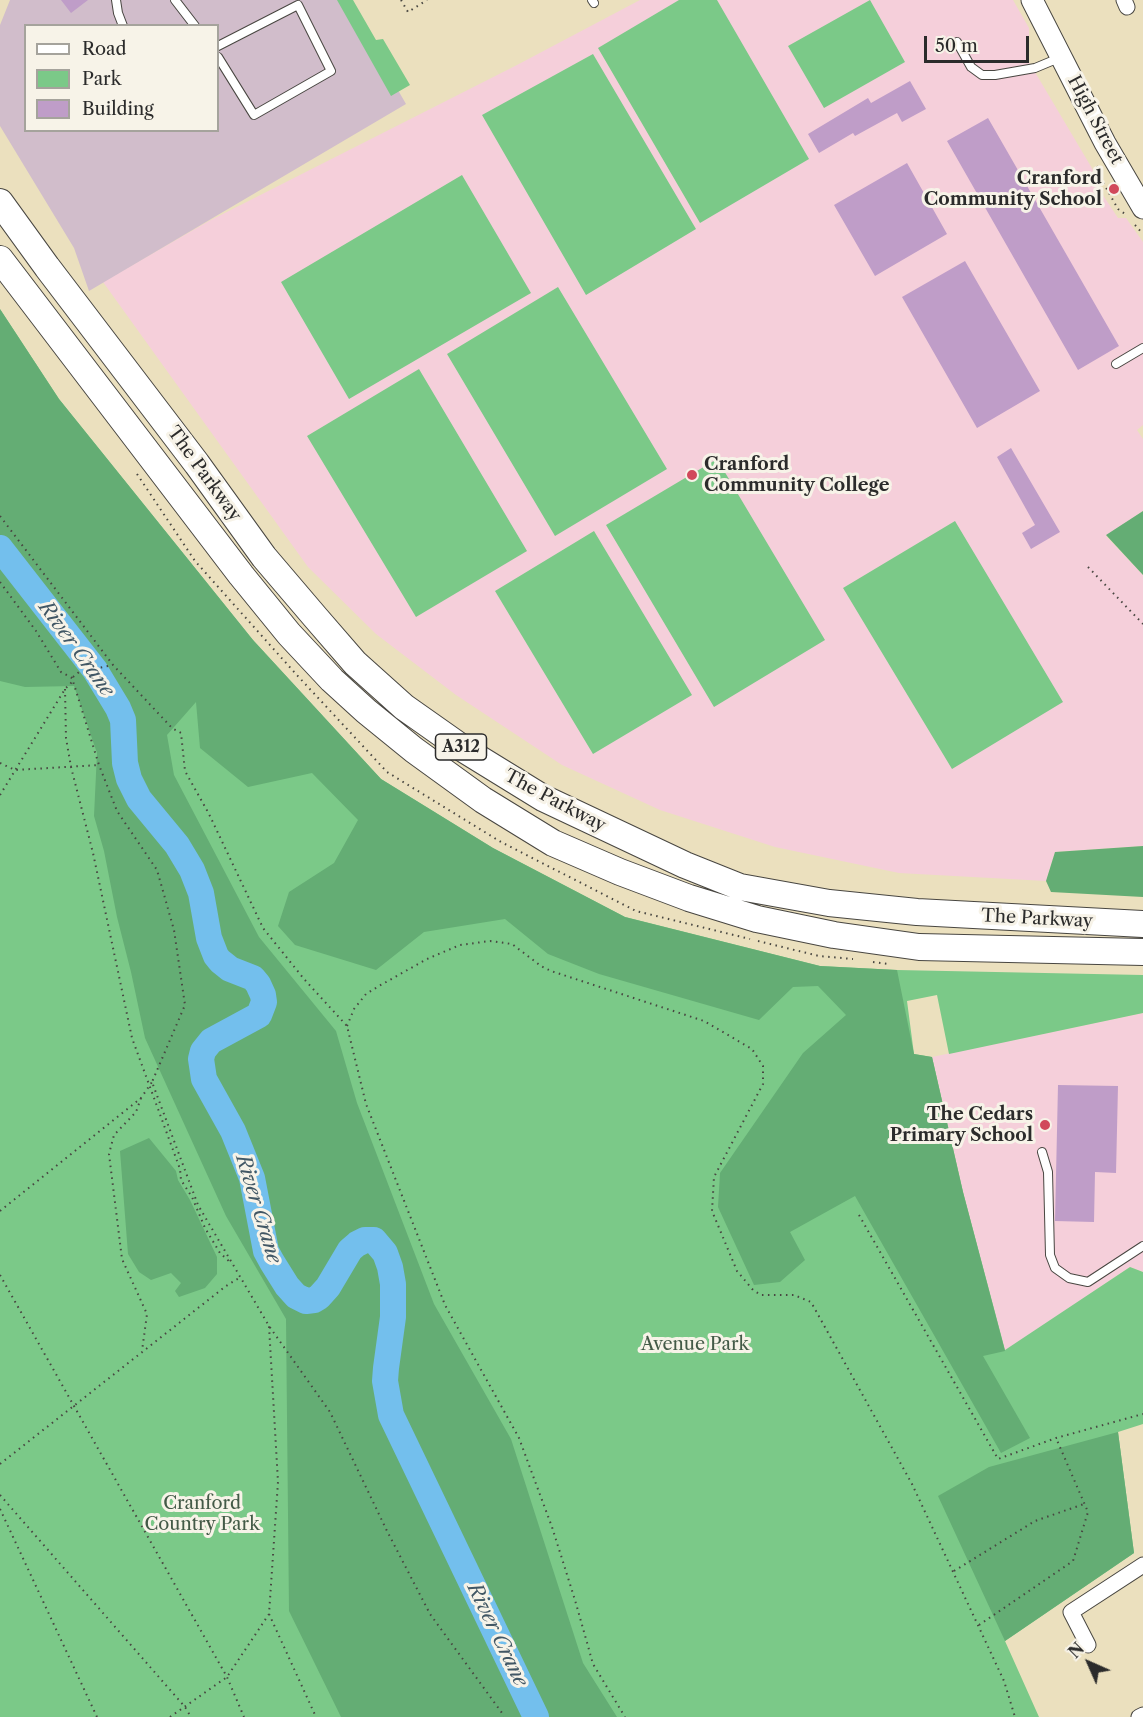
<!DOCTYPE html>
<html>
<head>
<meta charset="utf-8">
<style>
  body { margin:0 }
  #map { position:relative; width:1143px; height:1717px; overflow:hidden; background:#ebe0be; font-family:"Libre Caslon Text",serif }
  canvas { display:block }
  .legend { position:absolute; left:24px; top:24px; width:195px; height:108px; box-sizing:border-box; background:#f7f3e8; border:2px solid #a5a39c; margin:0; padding:8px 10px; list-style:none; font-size:18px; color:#2b2b2b }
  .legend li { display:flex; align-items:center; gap:12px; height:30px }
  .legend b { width:30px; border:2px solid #a5a39c }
  .north { position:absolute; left:1059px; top:1633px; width:60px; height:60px; -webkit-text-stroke:4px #f7f3e8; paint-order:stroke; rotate:315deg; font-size:16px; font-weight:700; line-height:24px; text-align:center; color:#2b2b2b }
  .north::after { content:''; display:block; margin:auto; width:21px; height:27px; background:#2b2b2b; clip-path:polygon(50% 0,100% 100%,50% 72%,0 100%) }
  .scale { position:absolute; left:924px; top:36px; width:105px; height:27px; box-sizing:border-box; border:3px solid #2b2b2b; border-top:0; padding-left:8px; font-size:18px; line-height:21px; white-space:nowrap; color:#2b2b2b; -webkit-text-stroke:4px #f7f3e8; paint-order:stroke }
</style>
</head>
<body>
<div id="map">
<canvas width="1143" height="1717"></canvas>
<ul class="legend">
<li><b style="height:8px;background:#fff"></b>Road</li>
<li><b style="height:16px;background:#7bc988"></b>Park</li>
<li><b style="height:16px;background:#bf9dc8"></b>Building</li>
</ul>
<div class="north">N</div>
<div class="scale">50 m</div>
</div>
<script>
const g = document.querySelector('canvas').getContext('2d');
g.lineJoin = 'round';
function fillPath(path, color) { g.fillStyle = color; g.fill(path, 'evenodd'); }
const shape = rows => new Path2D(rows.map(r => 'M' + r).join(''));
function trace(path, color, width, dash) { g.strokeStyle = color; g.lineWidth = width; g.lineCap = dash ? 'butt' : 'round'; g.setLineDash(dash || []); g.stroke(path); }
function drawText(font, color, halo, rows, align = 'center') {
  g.font = font + ' "Libre Caslon Text",serif'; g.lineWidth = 6; g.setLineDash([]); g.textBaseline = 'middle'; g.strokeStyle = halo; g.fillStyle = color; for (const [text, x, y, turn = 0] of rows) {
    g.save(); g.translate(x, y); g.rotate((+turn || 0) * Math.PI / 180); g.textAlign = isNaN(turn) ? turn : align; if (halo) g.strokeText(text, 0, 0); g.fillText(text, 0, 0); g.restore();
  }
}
const built = shape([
  [640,0,1013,0,1029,28,1029,62,1093,170,1091,177,1118,218,1126,218,1143,242,1143,425,1137,430,1143,439,1143,511,1106,536,1143,575,1143,846,1055,852,1046,881,899,873,775,847,660,810,562,765,456,695,376,634,308,567,103,282,209,221,517,65],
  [1143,1013,1143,1272,1130,1267,1005,1351,963,1192,932,1057]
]);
const industrial = shape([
  [10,0,346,0,406,104,89,291,74,248,0,126,0,25],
  [26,26,218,26,218,130,26,130]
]);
const green = shape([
  [337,0,353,0,376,40,383,39,410,85,391,96],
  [679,0,717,0,809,159,700,223,598,48],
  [870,0,905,62,824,108,788,46],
  [593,54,696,229,586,295,482,115],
  [462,175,531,293,349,399,281,282],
  [558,287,667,469,555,536,447,354],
  [0,309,59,399,253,640,381,779,493,848,625,917,820,966,897,970,1143,975,1143,1013,949,1054,937,995,907,1001,914,1054,932,1057,963,1192,1005,1350,1130,1267,1143,1272,1143,1424,1118,1432,1134,1553,1005,1641,1039,1717,541,1717,235,963],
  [419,369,527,551,416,617,307,436],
  [717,459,825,640,714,707,606,525],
  [955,521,1063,702,952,769,843,588],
  [594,531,692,695,593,754,495,591],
  [0,561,56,633,525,1717,0,1717]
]);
const forest = shape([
  [0,309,59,399,253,640,381,779,493,848,625,917,820,966,897,970,914,1054,932,1057,963,1192,1005,1351,983,1356,1030,1438,1001,1453,855,1196,790,1232,805,1260,780,1282,754,1285,718,1207,720,1173,803,1053,846,1015,818,986,793,987,759,1020,599,974,548,954,505,919,424,932,376,970,295,945,278,926,289,892,334,863,358,820,312,773,248,787,200,748,196,702,167,735,174,775,259,937,336,1031,357,1103,434,1304,511,1439,583,1663,617,1717,341,1717,289,1611,286,1319,226,1216,145,1038,131,972,117,917,104,851,94,816,97,753,74,686,25,687,0,681],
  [1143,511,1143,575,1106,535],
  [1143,846,1143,897,1051,892,1046,881,1055,852],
  [149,1138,176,1171,178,1180,190,1200,217,1257,217,1274,205,1288,179,1297,175,1291,181,1283,171,1273,151,1280,139,1272,128,1254,120,1151],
  [1118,1432,1134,1553,1005,1641,938,1496,989,1467]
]);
const river = shape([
  [0,548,95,670,118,708,123,720,125,763,129,779,139,799,177,845,192,870,201,893,209,938,216,956,220,961,230,969,253,978,258,984,263,995,264,1002,259,1015,211,1041,203,1051,201,1059,204,1079,233,1131,252,1178,266,1251,272,1262,287,1286,296,1296,306,1301,314,1300,319,1297,328,1287,350,1250,357,1244,365,1240,374,1240,385,1253,390,1267,393,1284,393,1317,386,1368,385,1381,391,1415,536,1717]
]);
const building = shape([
  [61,0,88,0,71,13],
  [910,81,926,109,902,122,897,113,855,136,853,133,819,153,808,134,868,98,871,103],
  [988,118,1119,346,1078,370,947,141],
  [907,163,947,234,875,276,834,205],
  [965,261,1040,391,977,428,902,297],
  [1011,448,1060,532,1031,549,1022,533,1035,525,997,457],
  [1058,1085,1118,1086,1116,1173,1095,1172,1094,1222,1055,1221]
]);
const path = shape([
  [401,0,408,12,427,0],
  [1097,166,1100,177,1118,209,1125,214],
  [1135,225,1143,234],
  [137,474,195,561,295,673,387,772,501,842,636,911,750,939],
  [0,516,113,665,172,728,181,733,185,771,209,814,263,928,304,979,347,1026,366,1104,445,1305,519,1438,552,1527,575,1600,593,1664,625,1717],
  [1088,567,1143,624],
  [0,582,36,631,61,672,72,678,99,765,117,811,157,870,174,930,185,1005,152,1082,198,1205,269,1326,330,1412,387,1531,430,1614,502,1713,503,1717],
  [73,677,79,672,113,665],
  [65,689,66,738,71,767,93,853,132,1038,180,1169,181,1180,192,1197,205,1228,220,1253,232,1264],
  [0,763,15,770,99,765],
  [0,795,65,689,72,682],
  [758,941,819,956,853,959],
  [873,962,888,964],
  [347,1026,354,1009,366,994,379,986,427,959,460,945,490,941,512,944,541,966,551,971,704,1021,752,1049,763,1066,763,1084,714,1177,712,1211,737,1271,753,1290,761,1295,794,1295,811,1302,912,1484,1004,1681,1015,1717],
  [141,1098,136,1112,114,1135,109,1154,122,1259,147,1314,142,1351],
  [0,1211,141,1098,152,1082],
  [859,1215,998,1459,1056,1438,1143,1414],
  [0,1275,227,1677,244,1717],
  [0,1464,226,1286,239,1278],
  [0,1495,185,1707,191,1717],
  [0,1509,97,1717],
  [954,1571,1035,1521,1084,1504],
  [269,1614,316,1717],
  [979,1625,1073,1561,1088,1512,1056,1438],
  [170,1717,227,1677,269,1614,278,1482,269,1326]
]);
const lane = shape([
  [116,0,118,13,123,26],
  [175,0,195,26],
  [592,0,594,3],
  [957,42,971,67,982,75,995,75,1035,68,1059,58],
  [218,46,298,5,331,71,254,115,218,57],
  [1116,364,1143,348],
  [1042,1152,1048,1172,1050,1255,1055,1268,1069,1278,1088,1282,1143,1246]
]);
const street = shape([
  [1124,0,1127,7],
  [1088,1645,1071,1612,1143,1565],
  [1139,1717,1143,1715]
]);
const secondary = shape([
  [1032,0,1105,143,1143,208]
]);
const highway = shape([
  [0,202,47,267,197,464,264,557,316,618,355,663,404,707,465,750,543,798,685,865,740,887,829,903,917,912,1143,924],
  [0,259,241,575,289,634,332,680,366,711,414,750,483,800,553,843,620,872,689,898,757,919,834,935,919,947,1143,952]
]);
const markers = [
  [1114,189,6,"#d1495b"],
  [692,475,6,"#d1495b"],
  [1045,1125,6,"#d1495b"]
];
const shields = [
  [461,747,51]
];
const shieldNames = [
  ["A312",461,747]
];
const streetNames = [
  ["High Street",1095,120,62],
  ["The Parkway",204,474,54],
  ["The Parkway",555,801,28],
  ["The Parkway",1037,919,3]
];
const poiNames = [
  ["Cranford",1102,179],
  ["Community School",1102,200],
  ["Cranford",704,465,"left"],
  ["Community College",704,486,"left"],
  ["The Cedars",1033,1115],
  ["Primary School",1033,1136]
];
const parkNames = [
  ["Avenue Park",695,1345],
  ["Cranford",202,1504],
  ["Country Park",202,1525]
];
const waterNames = [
  ["River Crane",76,649,54],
  ["River Crane",258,1209,73],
  ["River Crane",497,1635,64]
];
fillPath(built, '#f5cfda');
fillPath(industrial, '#d1bdcb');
fillPath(green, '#7bc988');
fillPath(forest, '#64ad74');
trace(river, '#73bfed', 26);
fillPath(building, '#bf9dc8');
trace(lane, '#484641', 10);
trace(street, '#484641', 17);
trace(secondary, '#484641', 23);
trace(highway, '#484641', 28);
trace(path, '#484641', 2, [1.5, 4.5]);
trace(lane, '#fff', 8);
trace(street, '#fff', 15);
trace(secondary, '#fff', 21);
trace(highway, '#fff', 26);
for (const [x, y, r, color] of markers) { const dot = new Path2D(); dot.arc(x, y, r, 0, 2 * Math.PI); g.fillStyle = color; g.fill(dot); trace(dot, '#f7f3e8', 2); }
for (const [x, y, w] of shields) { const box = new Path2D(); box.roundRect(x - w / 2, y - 13, w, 26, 4.5); g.fillStyle = '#f7f3e8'; g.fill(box); trace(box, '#2b2b2b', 1.5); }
drawText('bold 16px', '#2b2b2b', null, shieldNames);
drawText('18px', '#2b2b2b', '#f7f3e8', streetNames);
drawText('bold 18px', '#2b2b2b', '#f7f3e8', poiNames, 'right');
drawText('18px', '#435a47', '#f7f3e8', parkNames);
drawText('italic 20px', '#415765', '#f7f3e8', waterNames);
</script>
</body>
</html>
